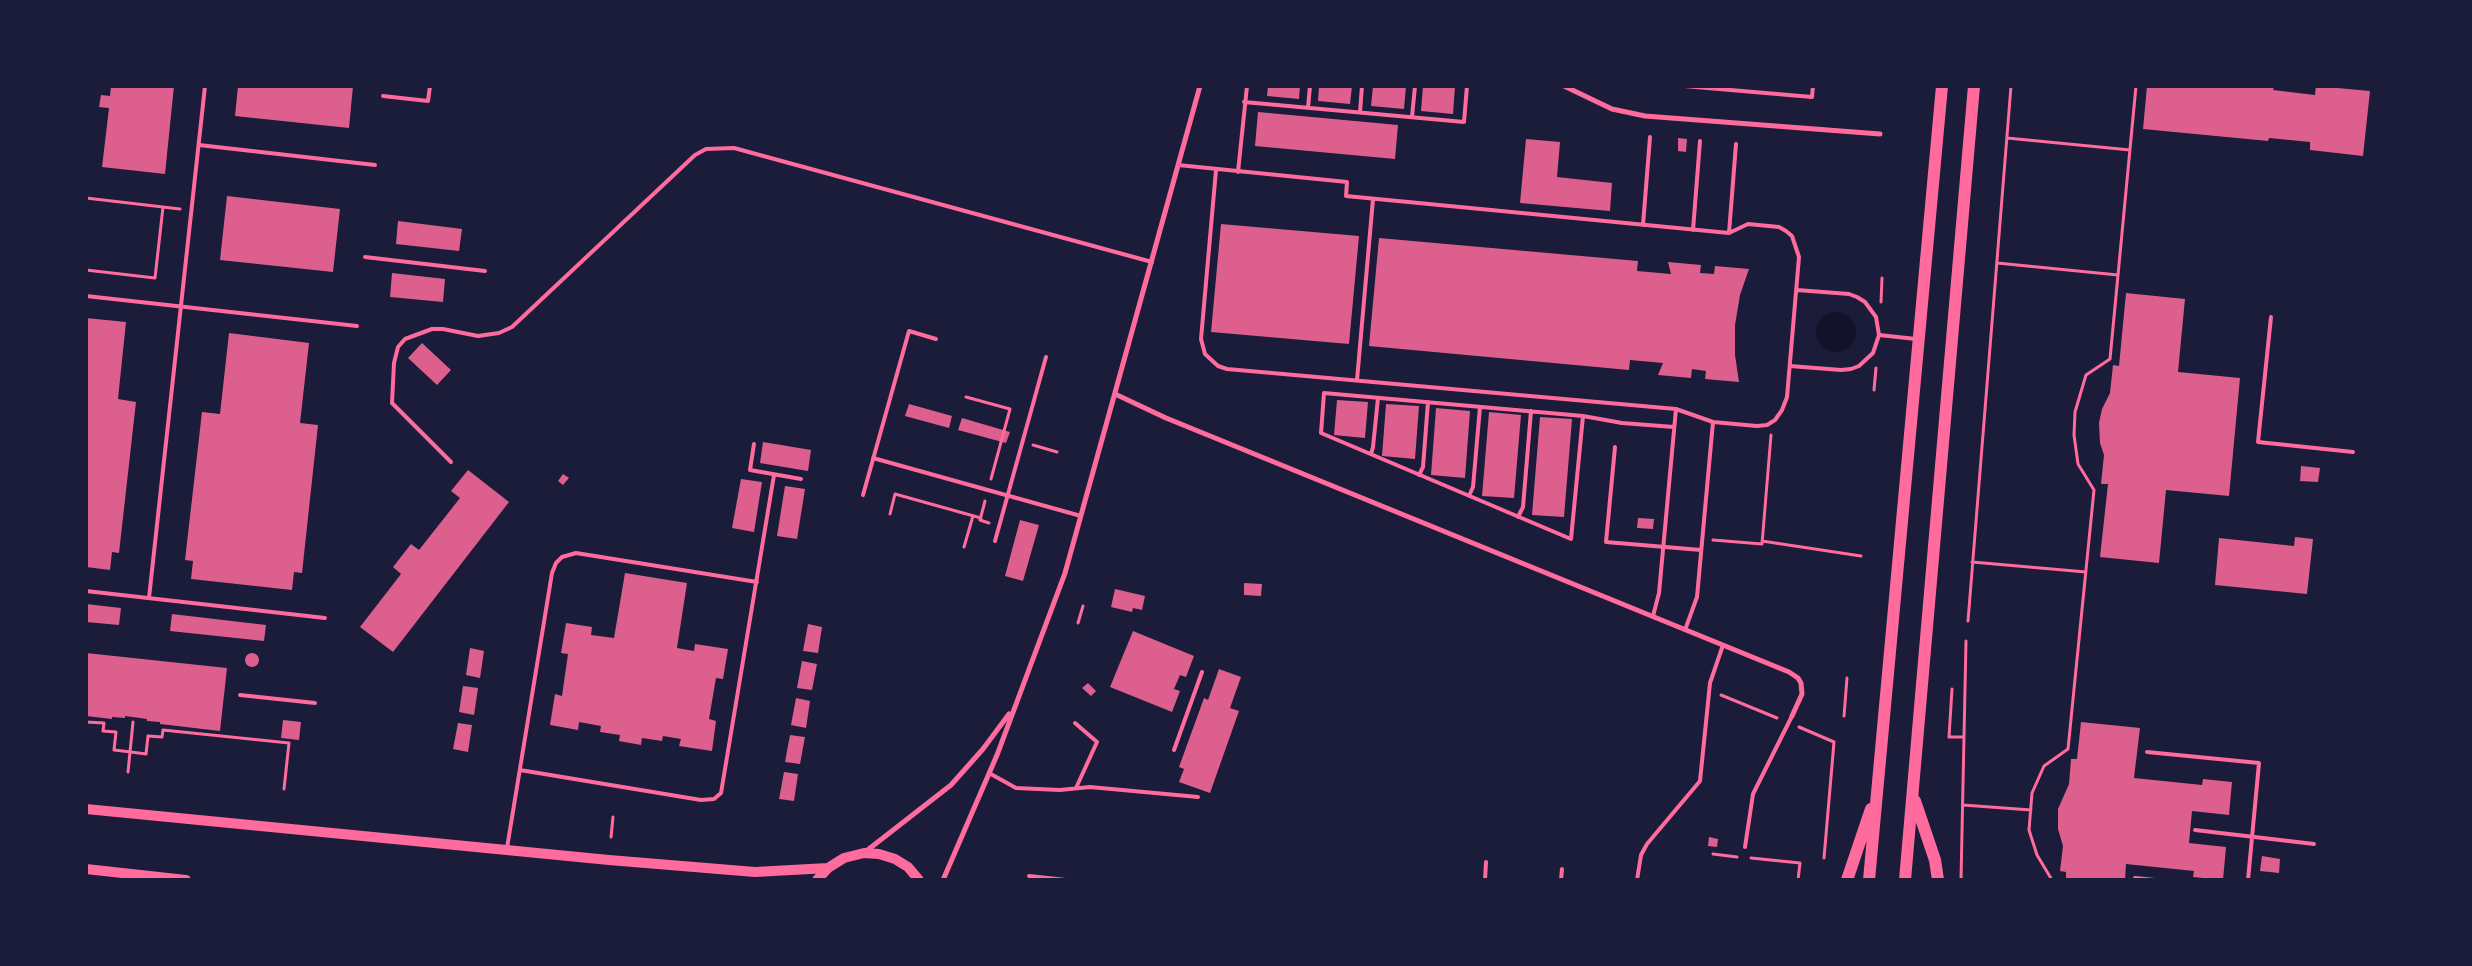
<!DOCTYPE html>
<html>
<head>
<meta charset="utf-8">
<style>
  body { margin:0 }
  #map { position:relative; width:2472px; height:966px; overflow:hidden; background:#1b1b3a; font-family:Barlow,sans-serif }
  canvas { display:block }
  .frame { position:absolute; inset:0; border:88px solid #1b1b3a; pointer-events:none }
</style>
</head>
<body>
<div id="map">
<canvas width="2472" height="966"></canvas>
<div class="frame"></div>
</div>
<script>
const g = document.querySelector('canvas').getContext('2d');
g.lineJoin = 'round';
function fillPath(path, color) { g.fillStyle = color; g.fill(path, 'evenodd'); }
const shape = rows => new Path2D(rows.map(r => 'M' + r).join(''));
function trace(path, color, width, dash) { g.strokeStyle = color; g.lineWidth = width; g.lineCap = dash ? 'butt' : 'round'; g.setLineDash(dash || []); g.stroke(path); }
const water = shape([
  '1816 332a20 20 0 1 1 40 0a20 20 0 1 1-40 0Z'
]);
const building = shape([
  [111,86,174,86,165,174,102,167,109,108,99,107,101,95,110,96],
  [238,86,353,86,349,128,235,116],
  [1268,86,1300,86,1299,99,1267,96],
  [1319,86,1352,86,1350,104,1318,101],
  [1373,86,1406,86,1404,109,1371,106],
  [1423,86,1455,86,1453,114,1421,111],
  [2147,86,2267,86,2274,87,2273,90,2315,95,2316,86,2370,91,2363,156,2310,150,2310,142,2269,138,2268,141,2143,129],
  [1258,112,1398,125,1395,159,1255,146],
  [1678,138,1687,139,1686,152,1678,151],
  [1526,139,1560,142,1557,177,1612,183,1610,211,1520,203],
  [227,196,340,209,333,272,220,260],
  [398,221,462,229,459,251,396,244],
  [1221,224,1359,236,1349,344,1211,332],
  [1379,238,1638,261,1637,271,1671,274,1668,262,1701,265,1700,273,1714,274,1715,266,1749,269,1740,295,1735,325,1735,355,1739,382,1705,379,1706,371,1692,369,1691,378,1658,375,1663,363,1630,360,1629,370,1369,346],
  [392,273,445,279,443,302,390,297],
  [2126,293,2185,299,2178,372,2240,378,2229,496,2166,490,2159,563,2100,557,2108,484,2101,484,2104,455,2100,443,2099,423,2102,409,2110,393,2113,365,2119,366],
  [86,318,126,322,118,399,136,402,119,553,112,552,110,570,86,567],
  [229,333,309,343,300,423,318,425,302,573,294,572,292,590,191,579,193,561,185,560,202,412,220,414],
  [422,343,451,370,437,385,408,358],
  [1337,400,1368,402,1365,438,1334,435],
  [909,404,952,416,949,428,905,416],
  [1386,404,1419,406,1415,459,1382,456],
  [1436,408,1470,411,1465,478,1431,475],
  [1489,412,1521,415,1514,498,1482,496],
  [1540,417,1572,419,1564,517,1532,515],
  [962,418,1010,432,1006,443,958,430],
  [763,442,811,450,808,471,760,463],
  [2301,466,2320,468,2318,482,2300,481],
  [468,470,509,502,393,652,360,627,401,574,393,567,411,544,419,550,460,498,451,491],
  [563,474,569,478,563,485,558,481],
  [741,479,762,482,754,532,732,528],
  [785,486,805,489,797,539,777,536],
  [1638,518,1654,519,1653,529,1637,528],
  [1020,520,1039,525,1023,581,1005,576],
  [2295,537,2313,539,2307,594,2215,585,2219,538,2294,546],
  [625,573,687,583,677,648,694,651,695,644,728,649,723,679,716,678,709,719,716,721,712,751,679,746,681,739,663,736,662,741,642,738,641,745,619,741,620,735,600,732,601,726,579,722,578,730,550,725,555,694,562,696,568,654,561,653,566,623,592,627,591,635,614,638],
  [1244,583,1262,584,1261,596,1244,595],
  [1115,589,1145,596,1142,610,1133,608,1132,612,1111,607],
  [86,604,121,608,119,625,86,622],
  [172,614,266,625,264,641,170,631],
  [808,624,822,627,818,653,803,651],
  [1133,631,1194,656,1186,677,1180,675,1174,689,1180,691,1172,712,1110,687],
  [470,648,484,651,480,678,466,675],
  [86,653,227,668,220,731,160,724,160,722,147,721,147,719,125,716,125,718,112,717,112,719,86,716],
  '245 660a7 7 0 1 1 14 0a7 7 0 1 1-14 0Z',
  [802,661,817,664,812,690,797,688],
  [1219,669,1241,677,1230,708,1239,711,1210,793,1179,782,1184,769,1179,767,1204,698,1208,700],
  [1088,683,1096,691,1091,696,1082,688],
  [463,686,478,688,474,715,459,712],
  [796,698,810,701,806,728,791,725],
  [283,720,301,722,299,740,281,738],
  [2081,722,2140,728,2134,778,2202,785,2203,779,2232,782,2229,815,2192,811,2189,843,2226,847,2223,880,2193,877,2194,871,2126,864,2125,880,2066,880,2066,872,2060,871,2063,846,2058,829,2058,809,2069,784,2071,759,2077,759],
  [458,723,472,725,468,752,453,749],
  [790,735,805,737,800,764,785,762],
  [784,772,798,774,794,801,779,799],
  [1709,837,1718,839,1717,847,1708,846],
  [2262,856,2280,859,2279,873,2260,871]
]);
const path = shape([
  [2007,138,2130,150],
  [86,198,180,209],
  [1997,263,2118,275],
  [86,270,155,278,163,207],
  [1881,302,1882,278],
  [1874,390,1876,368],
  [966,397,1010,409,991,479],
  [1033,445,1057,452],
  [985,501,980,520,989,523],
  [890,514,895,494,981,518],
  [1713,540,1762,544,1771,435],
  [1762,541,1861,556],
  [964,547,973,516],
  [1972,562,2086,572],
  [1968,621,2011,86],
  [1078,623,1083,606],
  [1952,689,1949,737,1964,737],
  [1721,695,1777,718],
  [1844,716,1847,678],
  [86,722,104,723,103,731,116,732,114,750,131,752,146,754,148,736,162,737,163,730,289,743,284,789],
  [1799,727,1834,742,1824,858],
  [128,772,133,722],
  [1963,805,2031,810],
  [611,837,613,817],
  [1713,854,1737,857],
  [1751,858,1800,863,1798,880],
  [1961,880,1966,641],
  [2052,880,2037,855,2029,830,2032,793,2044,766,2068,749,2094,490,2078,464,2074,435,2075,412,2086,375,2110,359,2136,86]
]);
const service = shape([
  [1684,86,1812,97,1813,86],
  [383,96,428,101,430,86],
  [1244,102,1464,122,1467,86],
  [1308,108,1310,86],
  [1360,112,1362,86],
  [1412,117,1415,86],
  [199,145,375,165],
  [1178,165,1347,182,1346,196,1729,233,1748,224,1779,227,1786,231,1792,236,1799,257,1787,397,1782,410,1775,420,1767,425,1757,426,1713,422,1676,409],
  [1216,170,1201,339,1205,354,1218,366,1227,369,1676,409,1659,593,1653,616],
  [1238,172,1247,86],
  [1643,225,1650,137],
  [1693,230,1700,141],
  [1729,233,1736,144],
  [365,257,485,271],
  [86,296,357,326],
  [2271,317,2258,442,2353,452],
  [1879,335,1916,339],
  [1790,366,1841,370,1851,369,1859,366,1873,353,1879,335,1876,317,1865,302,1857,297,1849,294,1797,290],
  [1357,380,1373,199],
  [1583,416,1571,539,1321,433,1324,393,1583,416,1622,423,1674,427],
  [754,444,750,470,801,479],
  [1615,447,1606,542,1701,550],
  [1371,454,1373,447,1378,398],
  [873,458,1081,516],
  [451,462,392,403,394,363,398,347,405,339,432,329,443,329,478,336,499,333,512,327,695,155,706,149,734,148,1152,262],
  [1419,475,1423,467,1428,402],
  [863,495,909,331,936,339],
  [1469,496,1473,487,1480,407],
  [1518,517,1523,507,1531,411],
  [995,541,1046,357],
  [86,591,325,618],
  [149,598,205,86],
  [1685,630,1697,597,1713,422],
  [240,695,315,703],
  [1075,723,1097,742,1076,788],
  [1174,750,1202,672],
  [2147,752,2259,763,2248,880],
  [520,770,701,800,714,799,721,793,774,475],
  [989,773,1016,788,1060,790,1090,787,1198,797],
  [2195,830,2314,844],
  [1745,847,1753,794,1792,716],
  [507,848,552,573,556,563,562,557,576,553,757,582],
  [1029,876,1066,880],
  [2135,878,2155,880],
  [1485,880,1486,862],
  [1561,880,1562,869],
  [1637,880,1641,855,1647,844,1700,781,1710,683,1723,645]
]);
const minor = shape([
  [1564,86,1612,109,1645,116,1880,134],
  [1115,394,1166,418,1789,672,1798,678,1801,683,1802,694,1792,716],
  [865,852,951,785,983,749,1009,714],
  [943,880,997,755,1065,573,1200,86]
]);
const secondary = shape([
  [86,809,609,860,755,872,828,868],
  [86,869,186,880],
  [817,880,828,868,844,858,864,853,879,854,895,859,908,867,919,880]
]);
const primary = shape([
  [1915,801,1935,860,1938,880],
  [1847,880,1871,809],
  [1869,880,1942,86],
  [1905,880,1974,86]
]);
fillPath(water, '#12122b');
fillPath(building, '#dd5f8e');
trace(path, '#ff6b9d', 3);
trace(service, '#ff6b9d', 4);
trace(minor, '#ff6b9d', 5);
trace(secondary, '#ff6b9d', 10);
trace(primary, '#ff6b9d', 12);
</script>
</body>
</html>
